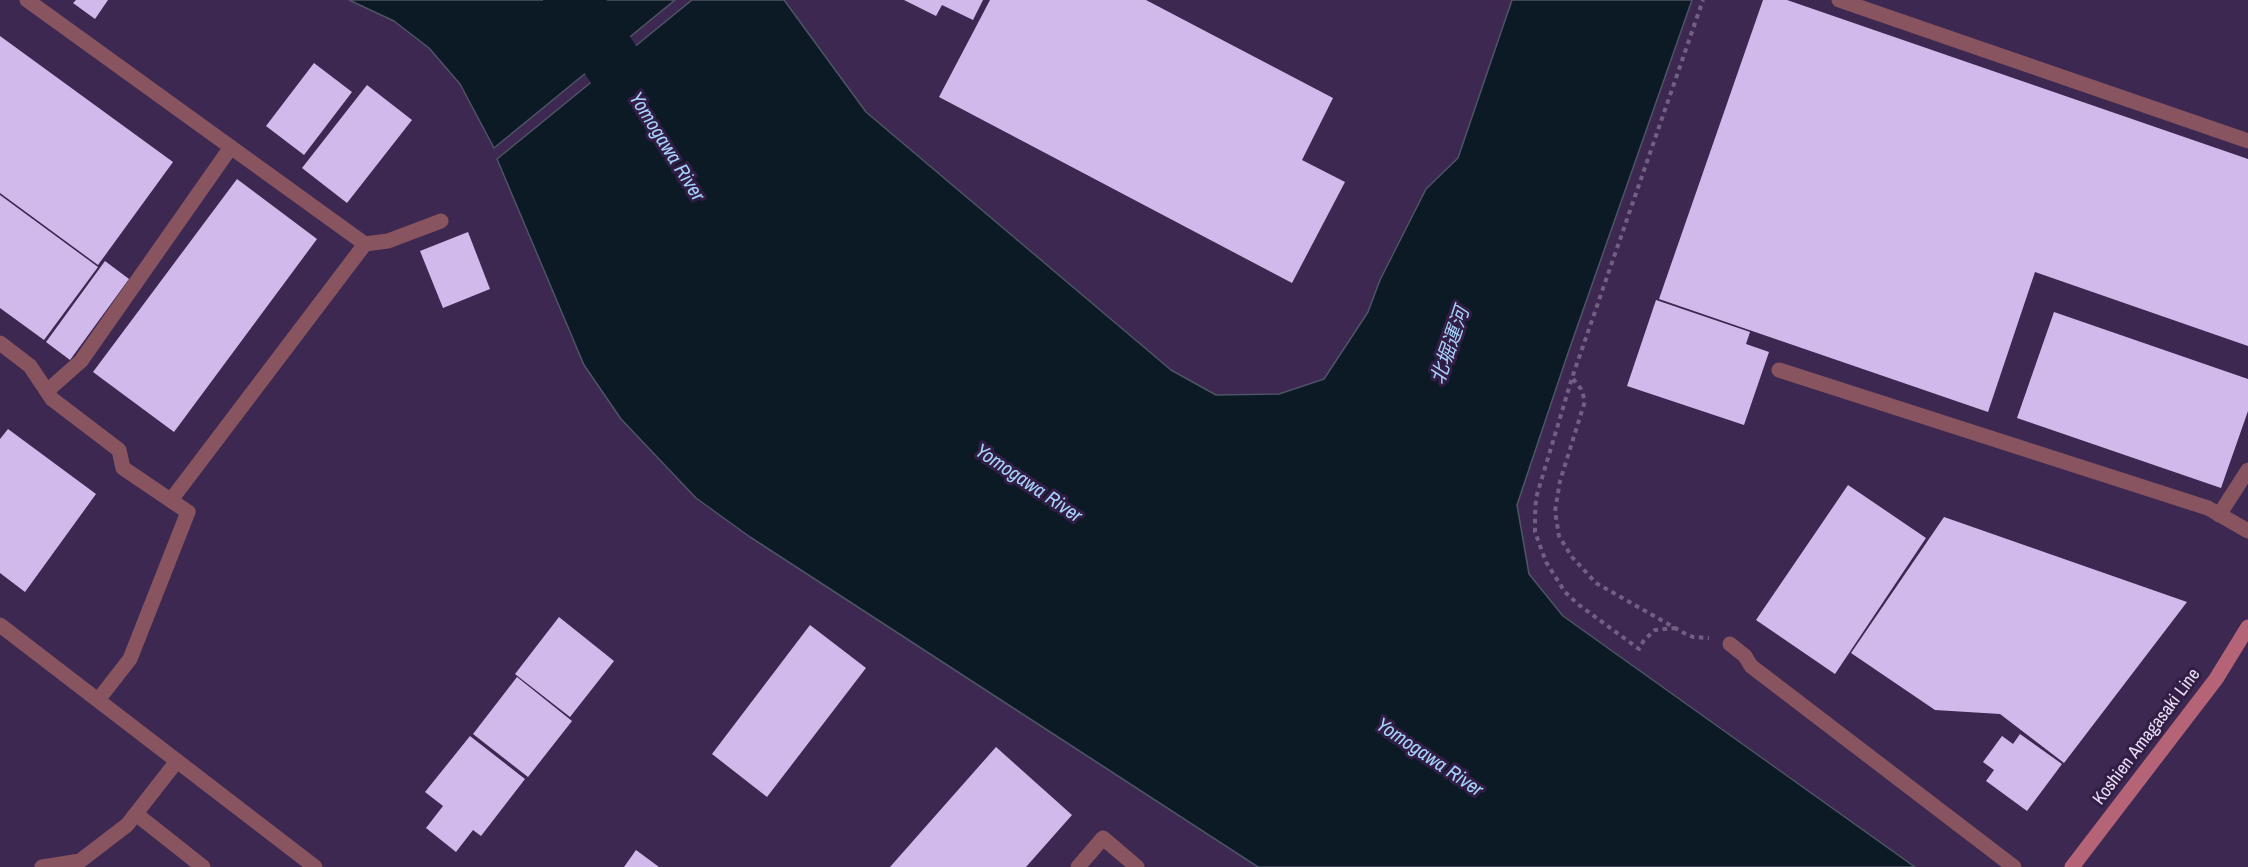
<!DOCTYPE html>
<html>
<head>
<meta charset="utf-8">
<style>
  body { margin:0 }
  canvas { display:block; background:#3c2850 }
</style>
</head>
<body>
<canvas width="2248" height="867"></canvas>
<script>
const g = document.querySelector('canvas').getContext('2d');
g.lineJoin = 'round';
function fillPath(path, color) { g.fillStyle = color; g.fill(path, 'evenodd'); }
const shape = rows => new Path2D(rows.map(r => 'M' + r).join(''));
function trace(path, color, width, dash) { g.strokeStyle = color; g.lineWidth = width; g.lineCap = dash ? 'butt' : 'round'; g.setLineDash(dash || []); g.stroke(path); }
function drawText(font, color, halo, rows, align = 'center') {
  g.font = font + ' "Archivo Narrow","Noto Sans JP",sans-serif'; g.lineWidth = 6; g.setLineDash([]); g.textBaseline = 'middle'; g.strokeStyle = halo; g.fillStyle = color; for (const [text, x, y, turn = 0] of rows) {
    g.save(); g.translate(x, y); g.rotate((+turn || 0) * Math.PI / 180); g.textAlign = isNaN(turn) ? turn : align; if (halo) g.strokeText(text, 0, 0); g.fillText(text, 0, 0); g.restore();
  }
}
const water = shape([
  [349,0,675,0,494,148,460,84,429,48,394,21,349,0],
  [692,0,784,0,866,112,1171,370,1216,395,1279,394,1324,379,1368,312,1380,280,1426,189,1458,158,1512,0,1692,0,1568,353,1517,505,1529,574,1563,616,1915,867,1258,867,750,537,696,498,621,419,584,365,497,159,692,0]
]);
const river = shape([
  [572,0,657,132]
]);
const building = shape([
  [76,0,108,0,95,19,73,3],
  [904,0,983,0,973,20,942,5,936,16],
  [990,0,1146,0,1333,98,1302,160,1345,182,1292,283,939,97],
  [1763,0,1787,0,2248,159,2248,346,2035,272,1988,412,1659,299],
  [0,36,173,162,98,265,0,193],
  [314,63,352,92,304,155,266,126],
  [367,85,412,120,347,203,302,168],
  [237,179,317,239,174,432,93,372],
  [0,195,98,267,44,340,0,308],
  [468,232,490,289,443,308,420,251],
  [105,261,129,279,70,360,46,342],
  [1656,300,1750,332,1746,344,1769,352,1744,425,1627,386],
  [2054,312,2248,379,2248,411,2221,488,2017,418],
  [8,429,96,494,25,592,0,573,0,439],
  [1848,485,1926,538,1835,674,1756,620],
  [1944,517,2187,602,2064,763,2000,714,1935,710,1851,653],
  [559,617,614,661,570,717,515,674],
  [810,625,866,668,767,797,712,754],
  [517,677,572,721,528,777,473,734],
  [2020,734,2062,764,2027,811,1986,781,1994,770,1983,762,2002,736,2013,744],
  [470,736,525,779,481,836,473,830,456,852,426,828,443,806,425,792],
  [996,747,1072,815,1026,867,890,867],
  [636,850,659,867,624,867]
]);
const path = shape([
  [1573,379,1581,389,1585,401,1560,481,1555,511,1559,536,1572,557,1596,583,1684,633,1693,637,1709,638],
  [1676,628,1655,630,1644,640,1639,649,1579,605,1565,592,1546,562,1535,532,1535,516,1536,498,1572,378,1703,0]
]);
const service = shape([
  [27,0,365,244],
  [1839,0,2248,141],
  [0,343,30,366,52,399,119,450,123,468,188,512,130,659,98,700],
  [1779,370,2208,508,2248,531],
  [47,391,81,361,231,147],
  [171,500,365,244,388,241,441,221],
  [2219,515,2248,470],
  [1730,644,1745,656,1751,666,2014,867],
  [136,814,203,867],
  [42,867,80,861,127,825,177,761],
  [1078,867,1103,838,1137,867]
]);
const tertiary = shape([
  [0,625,315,867]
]);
const secondary = shape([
  [2072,867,2216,679,2248,627]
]);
const streetNames = [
  ["Koshien Amagasaki Line",2147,737,-53]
];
const waterNames = [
  ["Yomogawa River",666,147,58],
  ["北堀運河",1451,346,-71],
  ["Yomogawa River",1028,484,34],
  ["Yomogawa River",1429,758,34]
];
fillPath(water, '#0c1a26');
trace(water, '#4e5464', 1.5);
trace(river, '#0c1a26', 58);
fillPath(building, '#d1baeb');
trace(path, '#726084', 4, [4.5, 4.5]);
trace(service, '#87545f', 15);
trace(tertiary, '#87545f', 15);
trace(secondary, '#b56477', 15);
drawText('18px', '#e8dcf6', '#321e45', streetNames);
drawText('italic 20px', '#a6d3fc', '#321e45', waterNames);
</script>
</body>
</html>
